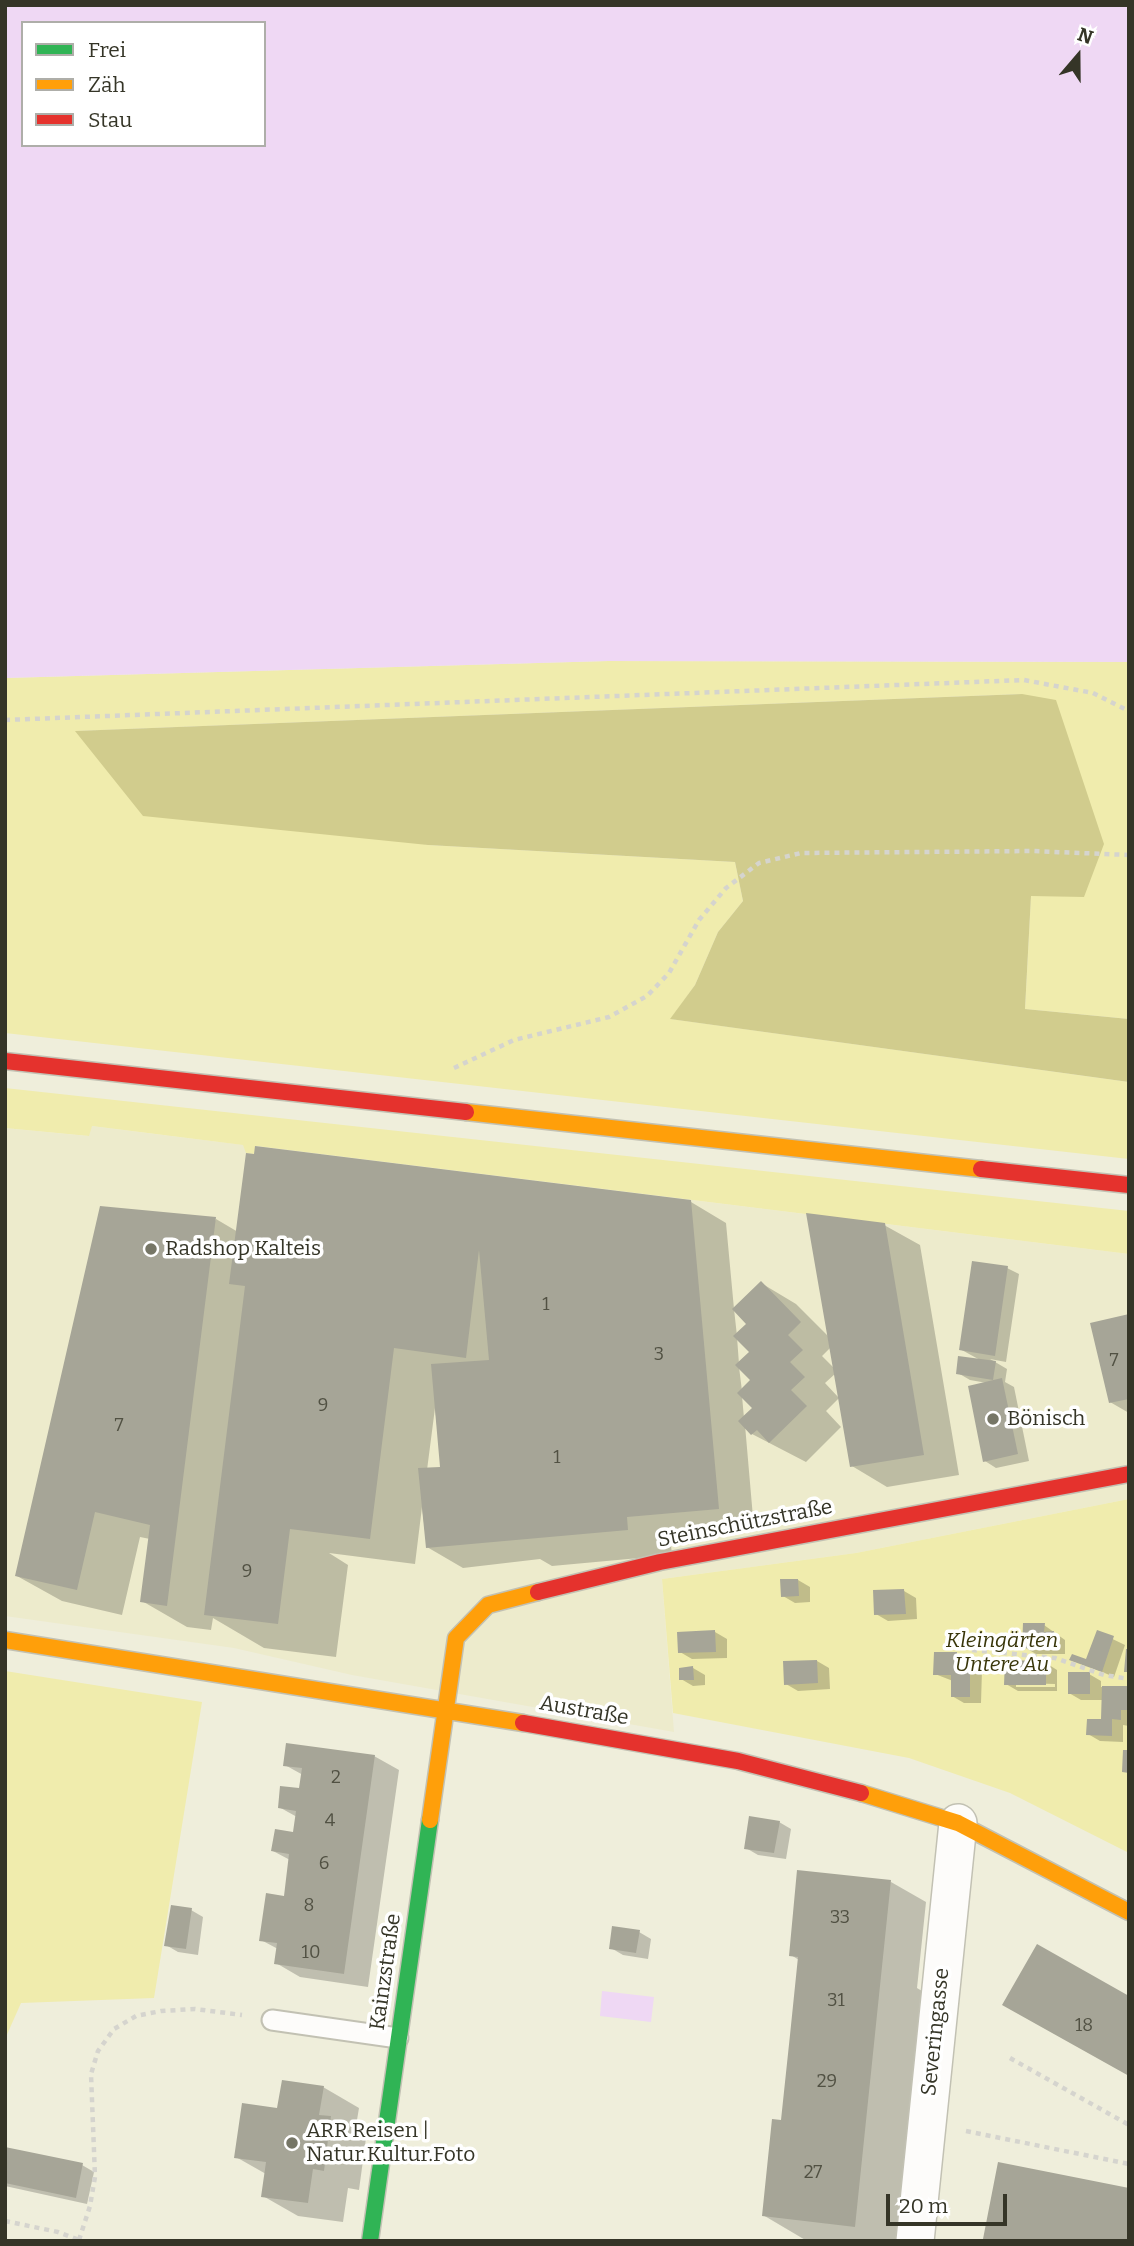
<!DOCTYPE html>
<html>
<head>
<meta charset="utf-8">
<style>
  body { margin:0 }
  #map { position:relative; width:1134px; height:2246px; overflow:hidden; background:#efeedb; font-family:Bitter,serif }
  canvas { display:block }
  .frame { position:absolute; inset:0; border:7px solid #353527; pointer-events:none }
  .legend { position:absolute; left:21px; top:21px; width:245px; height:126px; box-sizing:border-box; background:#fff; border:2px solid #aeaea9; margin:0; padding:9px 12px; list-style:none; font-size:21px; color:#353527 }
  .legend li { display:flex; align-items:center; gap:14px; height:35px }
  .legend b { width:35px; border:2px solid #aeaea9 }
  .north { position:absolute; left:1043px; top:21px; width:70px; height:70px; -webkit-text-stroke:5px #fff; paint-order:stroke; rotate:20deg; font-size:19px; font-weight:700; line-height:28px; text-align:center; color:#353527 }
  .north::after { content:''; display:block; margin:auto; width:24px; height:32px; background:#353527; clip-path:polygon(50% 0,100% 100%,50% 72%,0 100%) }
  .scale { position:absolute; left:886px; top:2194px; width:121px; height:32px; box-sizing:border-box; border:4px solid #353527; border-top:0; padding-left:9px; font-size:21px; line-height:24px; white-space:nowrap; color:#353527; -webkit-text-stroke:5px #fff; paint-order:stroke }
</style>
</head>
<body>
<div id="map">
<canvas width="1134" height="2246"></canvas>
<div class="frame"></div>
<ul class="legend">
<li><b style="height:9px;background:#30b455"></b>Frei</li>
<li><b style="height:9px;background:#ff9f0a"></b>Zäh</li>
<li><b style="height:9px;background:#e5322d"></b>Stau</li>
</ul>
<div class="north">N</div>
<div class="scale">20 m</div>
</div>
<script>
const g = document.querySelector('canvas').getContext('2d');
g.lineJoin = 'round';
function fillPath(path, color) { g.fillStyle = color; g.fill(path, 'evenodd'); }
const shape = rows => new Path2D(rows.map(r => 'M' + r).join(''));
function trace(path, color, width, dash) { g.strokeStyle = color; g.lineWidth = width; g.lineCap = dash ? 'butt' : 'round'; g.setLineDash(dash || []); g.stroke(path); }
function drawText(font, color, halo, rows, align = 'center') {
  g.font = font + ' Bitter,serif'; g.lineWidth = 7; g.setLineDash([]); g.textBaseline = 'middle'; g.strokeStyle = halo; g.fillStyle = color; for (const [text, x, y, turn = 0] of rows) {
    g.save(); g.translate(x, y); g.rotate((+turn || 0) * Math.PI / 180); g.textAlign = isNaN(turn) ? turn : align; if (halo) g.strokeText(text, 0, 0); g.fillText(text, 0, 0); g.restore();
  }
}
const built = shape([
  [91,1126,244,1145,254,1153,255,1146,1129,1254,1129,1499,856,1553,662,1579,674,1732,352,1675,234,1648,5,1616,5,1128,88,1136]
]);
const green = shape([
  [608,661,1129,662,1129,1019,1025,1009,1031,896,1022,694,76,731,428,845,735,862,743,901,718,932,695,985,671,1019,1129,1082,1129,1159,5,1033,5,678],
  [5,1088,1129,1211,1129,1254,256,1146,254,1154,246,1153,243,1145,92,1126,89,1136,5,1128],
  [1129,1499,1129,1853,1010,1793,909,1758,673,1713,662,1579,856,1553],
  [5,1671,202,1702,154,1998,21,2003,5,2039]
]);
const forest = shape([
  [1022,694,1056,700,1104,844,1084,897,1031,896,1025,1009,1129,1019,1129,1082,670,1019,695,985,718,932,743,901,735,862,428,845,143,816,75,731]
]);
const water = shape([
  [5,5,1129,5,1129,662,608,661,5,678],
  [23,23,264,23,264,145,23,145],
  [602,1991,654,1997,651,2022,600,2016]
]);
const shadow = shape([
  [691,1202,726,1223,734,1309,761,1283,796,1304,829,1337,884,1225,920,1245,959,1475,887,1487,852,1466,836,1373,825,1383,839,1398,826,1411,841,1427,806,1462,752,1434,745,1425,754,1529,670,1536,672,1555,552,1566,540,1559,463,1568,427,1547,422,1507,415,1564,329,1553,348,1565,336,1657,264,1648,213,1618,211,1630,187,1627,142,1601,150,1539,140,1537,122,1615,62,1601,17,1576,216,1219,238,1232],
  [734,1309,749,1324,737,1336],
  [737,1337,751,1352,739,1364],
  [831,1347,835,1369,822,1356],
  [739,1367,752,1381,742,1391],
  [742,1396,754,1408,744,1418],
  [435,1408,442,1469,427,1470],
  [1007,1268,1019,1274,1006,1362,990,1359,1007,1369,1005,1382,1014,1387,1029,1461,996,1468,985,1461,987,1383,970,1380,958,1373,980,1360,960,1349],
  [1129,1316,1129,1413,1110,1402],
  [798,1580,810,1587,810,1602,795,1603,783,1596],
  [904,1591,916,1598,917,1619,888,1621,876,1614],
  [1044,1625,1065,1640,1065,1654,1036,1654,1024,1647],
  [715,1632,727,1639,727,1658,692,1659,680,1652],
  [1098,1632,1125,1645,1114,1677,1072,1659,1088,1661],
  [957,1654,982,1670,981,1703,964,1703,952,1696,953,1681,935,1674],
  [817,1661,829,1668,830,1689,798,1691,786,1684],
  [1046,1663,1057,1670,1057,1691,1018,1691,1006,1684],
  [1016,1683,1055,1684,1055,1687,1016,1687],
  [693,1668,705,1675,705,1685,693,1686,681,1679],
  [1089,1674,1101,1681,1101,1687,1129,1688,1129,1726,1123,1725,1123,1742,1100,1741,1088,1734,1103,1721,1104,1700,1081,1700,1069,1693],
  [374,1756,399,1770,368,1987,300,1977,276,1963,278,1949,261,1940,285,1898,290,1860,273,1851,294,1834,297,1817,279,1807,300,1790,303,1775,285,1765],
  [779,1822,791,1829,786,1859,758,1855,746,1848],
  [891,1882,926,1902,917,1988,940,2002,915,2241,807,2241,763,2215,782,2122,799,1960,791,1955],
  [191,1910,203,1917,198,1955,178,1952,166,1945],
  [639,1932,651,1939,648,1959,623,1955,611,1948],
  [323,2087,359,2108,355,2132,366,2138,359,2190,348,2188,343,2222,298,2216,263,2196,266,2174,236,2157,279,2110],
  [5,2149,82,2165,94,2172,87,2204,5,2186],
  [985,2238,1129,2241,990,2241]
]);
const building = shape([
  [255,1146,691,1200,719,1509,627,1517,628,1530,426,1548,418,1468,440,1467,431,1364,489,1360,479,1250,466,1358,394,1348,370,1539,290,1529,278,1624,204,1615,245,1286,229,1284,246,1153,254,1154],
  [100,1206,216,1217,167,1606,140,1602,150,1525,95,1512,77,1590,15,1576],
  [806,1213,885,1223,924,1455,850,1467],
  [972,1261,1008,1266,995,1356,959,1350],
  [761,1281,801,1322,788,1335,803,1350,790,1362,805,1377,791,1390,807,1406,769,1443,757,1430,751,1435,738,1421,752,1408,737,1393,750,1380,735,1365,749,1352,733,1336,746,1324,732,1309],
  [1129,1314,1129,1399,1109,1403,1090,1323],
  [958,1356,996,1361,993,1380,956,1374],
  [1002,1378,1018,1454,983,1462,968,1386],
  [780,1579,798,1579,799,1596,781,1597],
  [904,1589,906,1614,874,1615,873,1590],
  [1023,1623,1045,1623,1044,1632,1054,1631,1053,1649,1022,1648],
  [715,1630,716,1652,678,1653,677,1632],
  [1097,1630,1114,1636,1102,1672,1069,1660,1072,1654,1086,1659],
  [1126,1649,1129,1649,1129,1672,1124,1672],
  [934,1652,957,1652,957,1661,970,1661,970,1697,951,1697,951,1675,933,1675],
  [817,1660,818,1683,784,1685,783,1661],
  [1005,1660,1046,1661,1046,1685,1004,1685],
  [693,1666,694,1680,679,1680,679,1668],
  [1068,1672,1090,1672,1090,1694,1068,1694],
  [1102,1686,1129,1686,1129,1710,1121,1710,1121,1720,1112,1719,1112,1736,1086,1735,1087,1719,1101,1719],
  [286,1743,375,1755,344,1974,274,1964,277,1943,259,1941,266,1893,284,1896,289,1854,271,1851,275,1829,293,1832,296,1811,278,1808,280,1786,299,1788,302,1768,283,1766],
  [1123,1750,1129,1750,1129,1773,1122,1772],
  [749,1816,780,1821,774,1853,744,1849],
  [797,1870,891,1880,855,2227,762,2216,772,2119,781,2120,790,2035,798,1957,789,1956],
  [171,1905,192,1908,186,1949,164,1946],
  [612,1926,640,1930,636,1953,609,1949],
  [1037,1944,1129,1996,1129,2076,1002,2005],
  [282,2080,324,2086,319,2115,331,2116,324,2171,313,2169,308,2203,261,2197,266,2162,234,2158,242,2103,277,2108],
  [5,2147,83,2163,76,2198,5,2183],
  [998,2162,1129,2188,1129,2241,983,2239]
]);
const path = shape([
  [5,720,1024,680,1093,693,1129,711],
  [454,1068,514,1040,609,1017,647,996,669,973,699,920,726,888,759,863,801,853,1032,851,1129,855],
  [972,1650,1055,1658,1104,1675,1129,1679],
  [1010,2058,1129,2125],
  [966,2131,1129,2164],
  [5,2221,58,2232,79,2240],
  [79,2240,90,2206,95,2177,91,2074,98,2051,114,2029,136,2016,161,2011,195,2009,242,2015]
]);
const lane = shape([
  [272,2020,398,2038]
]);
const street = shape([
  [915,2241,958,1823]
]);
const fast = shape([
  [370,2241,430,1820]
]);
const slow = shape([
  [466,1112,981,1169],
  [5,1640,523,1723],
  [861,1793,958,1823,1129,1912],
  [430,1820,456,1638,488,1605,538,1592]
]);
const jam = shape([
  [5,1061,466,1112],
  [981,1169,1129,1185],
  [538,1592,660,1562,1129,1474],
  [523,1723,738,1761,861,1793]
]);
const markers = [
  [151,1249,7,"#767666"],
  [993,1419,7,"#767666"],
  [292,2143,7,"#767666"]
];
const numberNames = [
  ["1",546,1305],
  ["3",659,1355],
  ["7",1114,1361],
  ["9",323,1406],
  ["7",119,1426],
  ["1",557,1458],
  ["9",247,1572],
  ["2",336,1778],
  ["4",330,1821],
  ["6",324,1864],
  ["8",309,1906],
  ["33",840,1918],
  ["10",311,1953],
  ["31",836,2001],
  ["18",1084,2026],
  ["29",827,2082],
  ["27",813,2173]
];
const poiNames = [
  ["Radshop Kalteis",165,1249],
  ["Bönisch",1007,1419],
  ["ARR Reisen |",306,2131],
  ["Natur.Kultur.Foto",306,2155]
];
const streetNames = [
  ["Steinschützstraße",745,1524,-11],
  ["Austraße",584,1711,10],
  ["Kainzstraße",386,1972,-82],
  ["Severingasse",936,2032,-84]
];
const parkNames = [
  ["Kleingärten",1002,1641],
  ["Untere Au",1002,1665]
];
fillPath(built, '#edebcc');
fillPath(green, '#f0ecad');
fillPath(forest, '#d1cc8d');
fillPath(water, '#efd8f4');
fillPath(shadow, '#0003');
fillPath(building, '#a6a597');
trace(lane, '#c2c1b3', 23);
trace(street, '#c2c1b3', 40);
trace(fast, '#c2c1b3', 19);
trace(slow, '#c2c1b3', 19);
trace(jam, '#c2c1b3', 19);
trace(path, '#d5d4ce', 4.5, [5, 5]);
trace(lane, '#fdfcfa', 19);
trace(street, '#fdfcfa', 37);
trace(fast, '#30b455', 16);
trace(slow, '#ff9f0a', 16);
trace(jam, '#e5322d', 16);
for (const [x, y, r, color] of markers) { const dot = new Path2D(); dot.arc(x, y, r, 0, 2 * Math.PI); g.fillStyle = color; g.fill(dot); trace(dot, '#fff', 2.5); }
drawText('18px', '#515143', null, numberNames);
drawText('21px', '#353527', '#fff', poiNames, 'left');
drawText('21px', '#353527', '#fff', streetNames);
drawText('italic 21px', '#39360a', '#fff', parkNames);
</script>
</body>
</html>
